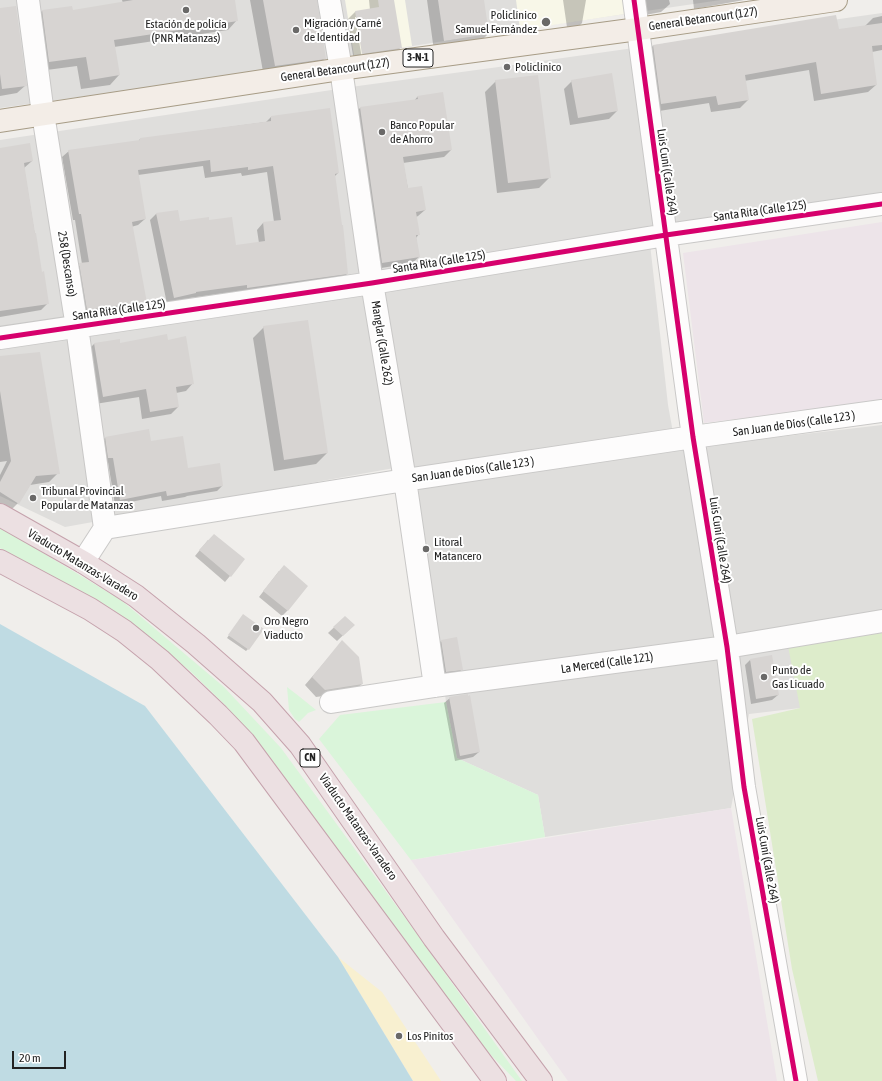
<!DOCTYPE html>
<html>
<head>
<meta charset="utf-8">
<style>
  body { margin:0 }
  #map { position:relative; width:882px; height:1081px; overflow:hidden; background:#f0eeeb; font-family:"Asap Condensed",sans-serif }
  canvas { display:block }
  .scale { position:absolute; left:12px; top:1051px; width:54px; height:18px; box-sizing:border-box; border:2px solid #222; border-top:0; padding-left:5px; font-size:12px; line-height:14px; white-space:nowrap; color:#222; -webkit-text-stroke:3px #fff; paint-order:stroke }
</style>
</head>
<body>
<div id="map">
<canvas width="882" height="1081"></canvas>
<div class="scale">20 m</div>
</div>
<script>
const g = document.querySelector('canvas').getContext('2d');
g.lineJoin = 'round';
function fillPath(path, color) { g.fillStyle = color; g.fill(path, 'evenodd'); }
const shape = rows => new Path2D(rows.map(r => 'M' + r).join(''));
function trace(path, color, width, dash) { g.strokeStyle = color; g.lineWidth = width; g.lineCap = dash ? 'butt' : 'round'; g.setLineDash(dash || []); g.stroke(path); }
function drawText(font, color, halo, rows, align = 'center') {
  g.font = font + ' "Asap Condensed",sans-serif'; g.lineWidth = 4; g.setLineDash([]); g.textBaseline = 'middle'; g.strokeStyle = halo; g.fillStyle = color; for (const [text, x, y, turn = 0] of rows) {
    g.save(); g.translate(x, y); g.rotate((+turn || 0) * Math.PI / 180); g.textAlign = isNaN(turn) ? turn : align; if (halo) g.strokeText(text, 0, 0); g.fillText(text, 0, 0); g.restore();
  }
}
const residential = shape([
  [0,0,721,0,489,34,166,85,0,108],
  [882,13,882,195,648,226,668,405,676,449,882,425,882,628,800,708,749,714,731,808,545,837,538,795,457,758,446,702,433,604,411,465,65,527,0,496,0,140,358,86,506,66]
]);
const industrial = shape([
  [882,222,882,402,704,423,683,253],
  [731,808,777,1081,568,1081,411,860]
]);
const education = shape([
  [345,0,405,0,412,46,354,55],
  [516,0,623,0,625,14,520,30]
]);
const grass = shape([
  [882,631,882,1081,818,1081,792,969,752,719,800,708,788,646]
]);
const sand = shape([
  [338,957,382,992,441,1081,413,1081]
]);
const park = shape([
  [0,527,121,600,224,687,281,748,417,934,522,1081,516,1081,487,1051,398,932,270,757,226,706,190,671,112,609,0,548],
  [287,687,300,697,316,710,308,713,299,722,295,719,289,710],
  [446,702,457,758,538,795,545,837,411,860,319,739,340,715]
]);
const water = shape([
  [0,624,145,706,338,957,413,1081,0,1081]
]);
const shadow = shape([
  [122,0,234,0,237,20,228,30,114,47,119,75,110,85,81,89,77,66,39,71,33,20,42,11,72,11,123,3],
  [250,0,316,0,325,58,315,69,264,77],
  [369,0,393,0,401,47,393,56,354,61,347,20,355,12,370,10],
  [355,17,357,17,364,58,362,59],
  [427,0,483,0,488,34,478,44,434,51],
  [563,0,586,0,582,23,572,34,568,34],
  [635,0,669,0,670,4,661,12,640,16],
  [693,0,744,0,694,9],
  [0,9,26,85,17,93,0,96],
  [882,16,882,50,872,52,876,85,868,92,814,101,809,70,744,81,748,100,740,108,711,112,709,103,653,112,645,53,653,46,838,30,865,26,873,18],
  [496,81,550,177,539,188,497,193,485,92],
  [572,81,617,111,609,119,570,125,564,89],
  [418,96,451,150,444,157,403,163,408,189,425,210,418,216,416,217,419,234,416,238,419,257,412,263,375,269,353,115,360,108,414,101],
  [271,117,338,173,334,177,347,274,341,280,241,294,240,291,190,298,189,299,167,304,150,220,156,214,179,222,208,221,235,246,259,243,257,230,263,223,274,222,267,172,242,176,241,173,205,178,203,166,138,175,145,219,138,225,131,227,146,303,140,309,81,316,74,270,82,264,75,220,73,220,62,157,69,151,138,142,140,139,266,122],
  [0,149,32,161,24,168,41,273,48,303,41,310,0,317],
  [264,327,327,453,316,464,274,471,253,338],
  [119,340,119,344,167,341,193,383,186,391,176,393,178,407,171,414,142,419,139,397,95,404,86,352,94,344],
  [0,357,58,473,49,482,30,485,18,503,9,512,0,507,0,475,7,461,0,462],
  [105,438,150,442,187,469,222,486,217,491,187,496,185,497,162,501,161,496,115,505,108,462,103,463,100,443],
  [208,540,244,559,225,582,195,556],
  [279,571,288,610,282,616,259,597],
  [345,617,354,625,337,641,328,633],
  [241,618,248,649,246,651,227,638],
  [441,641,462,669,457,675,441,677,436,646],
  [335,650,362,684,353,692,316,697,305,685],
  [750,660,778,695,772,700,751,704,745,665],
  [450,698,479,752,473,757,455,761,444,703]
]);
const building = shape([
  [133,0,235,0,238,21,114,40,120,75,90,80,86,57,49,62,42,10,72,6,73,10],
  [263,0,317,0,326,59,275,66],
  [378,0,394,0,402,48,362,54,355,11,379,7],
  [438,0,484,0,489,34,444,41],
  [16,6,27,86,2,89,0,74,0,8],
  [836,15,839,29,882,23,882,45,872,46,877,85,821,94,816,62,745,75,749,100,718,105,716,96,661,104,653,45],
  [612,73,618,111,578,118,571,80],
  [538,75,551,178,508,183,495,80],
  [443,92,452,150,403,157,408,188,422,186,426,210,416,212,420,235,416,235,420,257,382,263,360,107,418,99,417,96],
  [330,108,339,173,335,174,342,225,343,225,348,274,247,288,247,285,196,292,196,293,174,298,156,213,178,210,180,221,209,217,209,220,232,217,236,245,265,241,263,222,281,220,273,166,248,170,248,167,211,172,210,160,138,170,146,219,132,222,147,303,122,307,122,305,87,310,79,263,89,262,81,214,79,214,68,150,140,140,140,138,271,121,271,116],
  [30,143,33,161,24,163,35,233,36,233,42,272,44,271,49,304,0,311,0,148],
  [308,320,328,453,284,460,263,326],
  [167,334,168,340,186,336,194,384,176,387,179,407,150,412,146,389,103,397,94,343,120,339,120,343],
  [40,352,60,474,36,476,19,504,0,492,0,482,11,461,0,391,0,356],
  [149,429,151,441,183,436,188,468,220,463,223,486,167,496,166,491,120,500,113,458,108,458,105,437],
  [214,534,245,559,231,577,199,550],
  [284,565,308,586,288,611,263,591],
  [243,614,264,629,249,650,228,635],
  [345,616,355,625,343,636,333,627],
  [457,637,463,670,446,672,441,640],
  [342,640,359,657,363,684,325,690,312,677],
  [772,655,779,695,756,699,750,659],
  [468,694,468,696,470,695,480,752,460,756,449,697]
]);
const minor = shape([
  [28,0,43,114,77,327,105,528],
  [329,0,341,69,372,283,405,480,435,686],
  [634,0,693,437,727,647,744,787,796,1081],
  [0,338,372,283,666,235,882,204],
  [83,562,105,528,405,480,693,437,882,411],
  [331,702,435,686,727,647,882,621]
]);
const major = shape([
  [0,121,341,69,638,29,836,0]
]);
const highway = shape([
  [0,515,83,562,136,596,196,644,262,702,300,745,434,938,541,1081],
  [0,561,90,609,124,631,160,660,218,715,244,742,495,1081]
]);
const cycleway = shape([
  [634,0,693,437,727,647,744,787,796,1081],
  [0,338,372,283,666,235,882,204]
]);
const markers = [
  [186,10,4,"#6a6968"],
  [546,22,5,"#6a6968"],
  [296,30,4,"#6a6968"],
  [507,67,4,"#6a6968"],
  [382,132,4,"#6a6968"],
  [33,498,4,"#6a6968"],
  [426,549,4,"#6a6968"],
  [256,628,4,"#6a6968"],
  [764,677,4,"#6a6968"],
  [399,1036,4,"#6a6968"]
];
const shields = [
  [418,58,30],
  [310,758,20]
];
const shieldNames = [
  ["3-N-1",418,58],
  ["CN",310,758]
];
const poiNames = [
  ["Policlínico",537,15,"right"],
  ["Samuel Fernández",537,29,"right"],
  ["Migración y Carné",304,23],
  ["de Identidad",304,37],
  ["Estación de policía",186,24,"center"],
  ["(PNR Matanzas)",186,38,"center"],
  ["Policlínico",515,67],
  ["Banco Popular",390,125],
  ["de Ahorro",390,139],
  ["Tribunal Provincial",41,491],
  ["Popular de Matanzas",41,505],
  ["Litoral",434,542],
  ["Matancero",434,556],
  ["Oro Negro",264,621],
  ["Viaducto",264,635],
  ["Punto de",772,670],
  ["Gas Licuado",772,684],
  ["Los Pinitos",407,1036]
];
const streetNames = [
  ["General Betancourt (127)",703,19,-8],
  ["General Betancourt (127)",335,70,-8],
  ["Luis Cuní (Calle 264)",667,172,82],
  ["Santa Rita (Calle 125)",760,211,-8],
  ["Santa Rita (Calle 125)",439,262,-9],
  ["258 (Descanso)",67,264,81],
  ["Santa Rita (Calle 125)",119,310,-8],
  ["Manglar (Calle 262)",382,343,81],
  ["San Juan de Díos (Calle 123 )",794,424,-8],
  ["San Juan de Díos (Calle 123 )",473,470,-8],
  ["Luis Cuní (Calle 264)",720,540,81],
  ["Viaducto Matanzas-Varadero",83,565,31],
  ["La Merced (Calle 121)",607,663,-8],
  ["Viaducto Matanzas-Varadero",358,827,55],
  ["Luis Cuní (Calle 264)",767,860,80]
];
fillPath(residential, '#dfdedc');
fillPath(industrial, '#ede4e9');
fillPath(education, '#f8f7e8');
fillPath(grass, '#ddeccb');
fillPath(sand, '#f8f0d0');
fillPath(park, '#daf5da');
fillPath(water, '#bfdbe3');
fillPath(shadow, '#0003');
fillPath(building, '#d7d4d2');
trace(minor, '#c9c8c7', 24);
trace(major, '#a79c86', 24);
trace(highway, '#c5a2ac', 24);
trace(minor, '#fdfcfc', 22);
trace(major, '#f3ede7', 22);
trace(highway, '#ece0e2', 22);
trace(cycleway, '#d6006c', 5);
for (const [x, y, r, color] of markers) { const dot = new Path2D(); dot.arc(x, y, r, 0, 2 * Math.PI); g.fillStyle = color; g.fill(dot); trace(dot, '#fff', 1.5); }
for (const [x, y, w] of shields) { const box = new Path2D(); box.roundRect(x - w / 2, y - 9, w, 18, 3); g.fillStyle = '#fff'; g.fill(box); trace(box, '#222', 1); }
drawText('bold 11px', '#222', null, shieldNames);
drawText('12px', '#222', '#fff', poiNames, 'left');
drawText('12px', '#222', '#fff', streetNames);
</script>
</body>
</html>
